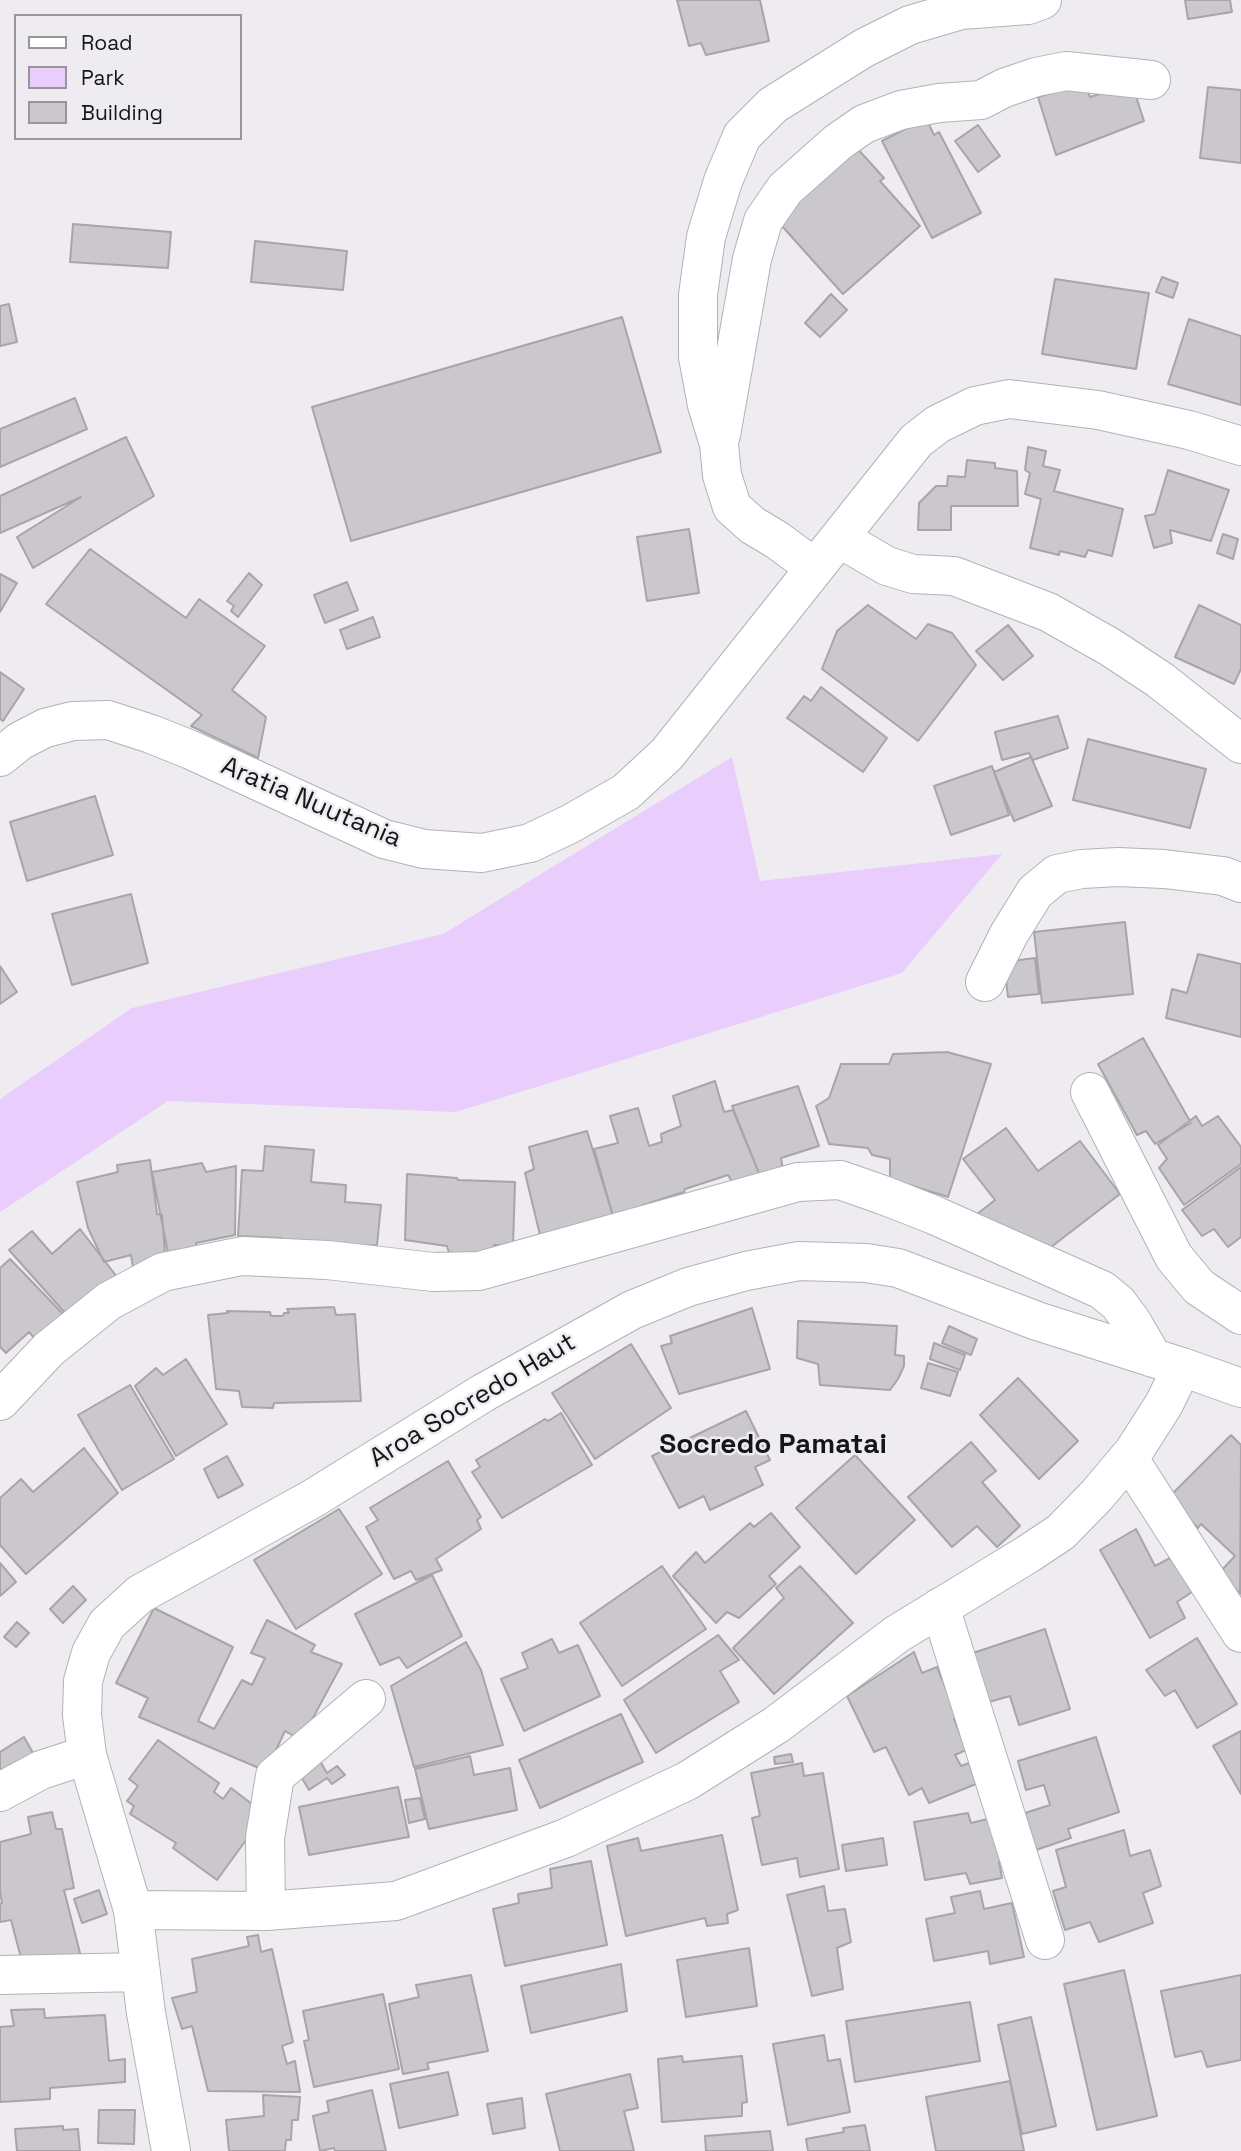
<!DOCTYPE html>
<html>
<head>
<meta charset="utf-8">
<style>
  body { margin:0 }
  #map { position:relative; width:1241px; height:2151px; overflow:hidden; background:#efecf1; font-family:"Space Grotesk",sans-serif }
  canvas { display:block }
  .legend { position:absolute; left:14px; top:14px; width:228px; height:126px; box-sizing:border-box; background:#efecf1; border:2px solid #98969a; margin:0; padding:9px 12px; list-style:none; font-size:21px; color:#161517 }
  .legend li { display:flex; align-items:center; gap:14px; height:35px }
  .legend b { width:35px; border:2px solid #98969a }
</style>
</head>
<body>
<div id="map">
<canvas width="1241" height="2151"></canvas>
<ul class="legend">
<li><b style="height:9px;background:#fff"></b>Road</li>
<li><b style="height:19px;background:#e8cdfd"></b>Park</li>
<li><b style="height:19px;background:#cac7cd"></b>Building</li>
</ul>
</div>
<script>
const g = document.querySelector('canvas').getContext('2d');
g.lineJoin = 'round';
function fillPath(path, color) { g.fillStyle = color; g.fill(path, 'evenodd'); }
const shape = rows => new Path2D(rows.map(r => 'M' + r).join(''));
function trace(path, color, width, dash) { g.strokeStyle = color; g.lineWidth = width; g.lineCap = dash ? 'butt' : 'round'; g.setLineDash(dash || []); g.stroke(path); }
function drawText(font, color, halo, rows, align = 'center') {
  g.font = font + ' "Space Grotesk",sans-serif'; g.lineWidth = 5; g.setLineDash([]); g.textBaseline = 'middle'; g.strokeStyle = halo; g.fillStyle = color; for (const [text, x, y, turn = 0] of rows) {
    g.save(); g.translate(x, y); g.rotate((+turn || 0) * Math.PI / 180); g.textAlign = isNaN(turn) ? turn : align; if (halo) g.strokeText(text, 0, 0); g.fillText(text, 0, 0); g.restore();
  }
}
const green = shape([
  [732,757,760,881,1002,854,902,973,456,1112,168,1101,0,1212,0,1099,132,1008,443,934]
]);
const building = shape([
  [677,0,760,0,769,41,706,55,701,43,689,46,677,0],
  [1185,0,1230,0,1232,12,1188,19,1185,0],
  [1132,84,1144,121,1056,155,1038,97,1065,89,1087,89,1090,97,1132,84],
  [1208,87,1241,90,1241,163,1200,158,1208,87],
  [926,118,934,135,939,132,981,213,932,238,882,141,926,118],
  [978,125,1000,156,978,172,955,141,978,125],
  [856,147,884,178,880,181,920,226,843,294,772,215,856,147],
  [73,224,171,232,168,268,70,262,73,224],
  [255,241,347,251,343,290,251,282,255,241],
  [1162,277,1178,283,1173,298,1156,292,1162,277],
  [1055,279,1149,293,1136,369,1042,354,1055,279],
  [831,294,847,310,820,337,805,323,831,294],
  [9,304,17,342,0,346,0,306,9,304],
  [622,317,661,452,351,541,312,407,622,317],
  [1189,319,1241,336,1241,405,1168,384,1189,319],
  [75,398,87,429,0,467,0,429,75,398],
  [126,437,154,496,33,568,17,537,81,497,0,533,0,496,126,437],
  [1028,447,1046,451,1043,466,1060,470,1054,491,1123,509,1112,556,1088,550,1085,557,1060,551,1059,555,1030,548,1041,499,1025,494,1030,473,1025,470,1028,447],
  [967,460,995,463,995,468,1017,471,1018,506,951,506,951,530,918,530,919,503,936,486,947,486,948,476,965,477,967,460],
  [1168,470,1229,490,1211,541,1170,530,1172,543,1154,548,1145,516,1155,514,1168,470],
  [689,529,699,593,647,601,637,537,689,529],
  [1223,534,1238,539,1233,559,1217,553,1223,534],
  [90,549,186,618,199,599,265,646,232,690,266,717,258,758,191,726,202,715,46,604,90,549],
  [249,573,262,585,238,617,231,611,234,606,227,601,249,573],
  [0,574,17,583,0,612,0,574],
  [347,582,358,610,325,623,314,595,347,582],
  [868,605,916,639,928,624,952,633,976,665,918,741,822,669,837,631,868,605],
  [1199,605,1241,625,1241,669,1234,684,1175,657,1199,605],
  [373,617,380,637,347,649,340,630,373,617],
  [1008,625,1033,656,1003,680,976,651,1008,625],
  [0,672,24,689,3,721,0,719,0,672],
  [821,687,887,738,863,772,787,718,804,696,811,701,821,687],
  [1058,716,1068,748,1033,760,1029,753,1002,760,995,732,1058,716],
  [1088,739,1206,769,1190,828,1073,800,1088,739],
  [1031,757,1052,806,1014,821,994,772,1031,757],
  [992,766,1009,815,951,835,934,786,992,766],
  [95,796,113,855,27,881,10,822,95,796],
  [131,894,148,963,72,985,52,914,131,894],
  [1125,922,1133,994,1042,1003,1034,932,1125,922],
  [1198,954,1241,964,1241,1037,1166,1018,1172,989,1187,993,1198,954],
  [1035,958,1039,994,1008,997,1004,962,1035,958],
  [0,966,17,992,0,1004,0,966],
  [1143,1038,1191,1123,1155,1144,1146,1131,1137,1135,1098,1064,1143,1038],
  [947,1052,991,1064,948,1197,890,1179,890,1159,872,1155,868,1148,829,1144,816,1106,829,1098,841,1064,889,1064,893,1054,947,1052],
  [715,1081,724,1112,733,1110,761,1178,734,1185,728,1175,685,1189,684,1192,643,1205,644,1213,613,1216,594,1149,618,1143,610,1116,638,1108,649,1146,662,1142,661,1134,681,1126,673,1096,715,1081],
  [798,1086,819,1146,781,1158,783,1170,761,1178,732,1106,798,1086],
  [1196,1116,1202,1126,1218,1116,1241,1147,1241,1164,1184,1205,1159,1168,1167,1159,1158,1145,1196,1116],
  [1006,1128,1038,1171,1080,1141,1120,1194,1042,1254,972,1218,995,1200,963,1159,1006,1128],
  [587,1131,613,1216,540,1235,525,1173,534,1169,529,1147,587,1131],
  [265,1146,314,1150,311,1182,346,1185,345,1202,381,1205,377,1245,282,1250,282,1238,238,1236,242,1170,263,1171,265,1146],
  [150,1160,157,1214,162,1215,166,1266,134,1273,131,1255,104,1262,88,1228,77,1182,118,1172,117,1165,150,1160],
  [202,1163,206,1172,236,1166,235,1235,196,1243,199,1257,170,1263,152,1172,202,1163],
  [1241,1167,1241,1237,1228,1247,1214,1229,1202,1236,1182,1210,1241,1167],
  [407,1174,457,1178,458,1180,515,1182,513,1246,494,1245,493,1255,449,1253,447,1246,405,1240,407,1174],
  [80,1229,124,1286,75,1324,9,1250,32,1231,52,1254,80,1229],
  [10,1259,63,1314,36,1340,29,1332,6,1353,0,1347,0,1268,10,1259],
  [334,1307,336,1315,355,1314,361,1401,274,1403,273,1408,242,1407,239,1391,216,1389,208,1315,228,1313,227,1311,270,1312,271,1316,283,1316,284,1313,289,1313,287,1309,334,1307],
  [752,1308,770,1369,679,1394,661,1346,672,1343,670,1336,752,1308],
  [798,1321,897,1326,895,1355,904,1356,904,1366,898,1379,890,1390,820,1385,818,1364,797,1358,798,1321],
  [949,1326,977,1339,971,1355,942,1343,949,1326],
  [934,1343,965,1355,960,1370,930,1359,934,1343],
  [631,1344,671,1408,595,1459,552,1393,631,1344],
  [186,1359,227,1424,176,1456,135,1386,156,1368,163,1375,186,1359],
  [928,1363,958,1372,950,1396,921,1388,928,1363],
  [1018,1378,1078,1441,1039,1479,980,1415,1018,1378],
  [130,1385,174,1459,122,1490,78,1415,130,1385],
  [746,1411,770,1460,755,1467,763,1485,710,1510,704,1496,679,1508,652,1456,746,1411],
  [561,1413,592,1465,502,1518,472,1472,480,1467,476,1460,545,1419,548,1421,561,1413],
  [1231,1435,1241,1445,1240,1594,1219,1573,1235,1556,1201,1524,1198,1528,1168,1498,1231,1435],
  [971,1442,996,1471,982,1482,1020,1526,997,1547,977,1526,952,1547,908,1497,971,1442],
  [84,1448,118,1493,26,1574,0,1545,0,1498,21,1479,33,1492,84,1448],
  [855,1455,915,1520,856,1574,796,1508,855,1455],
  [227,1456,243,1485,218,1498,204,1469,227,1456],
  [448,1461,481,1517,477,1520,481,1529,436,1559,442,1570,416,1580,411,1571,394,1579,366,1527,378,1520,370,1508,448,1461],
  [339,1509,382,1574,296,1629,254,1560,339,1509],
  [771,1513,800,1547,769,1576,776,1584,739,1618,727,1612,716,1623,673,1576,696,1552,705,1563,750,1523,754,1527,771,1513],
  [1136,1529,1155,1566,1172,1557,1192,1592,1177,1602,1185,1618,1150,1638,1100,1550,1136,1529],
  [0,1563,16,1582,0,1596,0,1563],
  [662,1566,706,1629,622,1686,580,1623,662,1566],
  [800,1566,853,1623,774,1694,733,1648,784,1598,776,1588,800,1566],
  [432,1575,462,1636,407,1668,399,1657,380,1665,355,1614,432,1575],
  [73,1586,86,1600,63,1623,50,1609,73,1586],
  [154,1608,233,1647,198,1721,214,1729,242,1680,252,1685,265,1658,251,1653,267,1620,315,1645,311,1652,342,1664,301,1740,285,1731,266,1771,139,1717,148,1698,116,1683,154,1608],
  [17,1622,29,1633,16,1647,4,1637,17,1622],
  [1045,1629,1070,1709,1019,1725,1010,1696,989,1702,973,1653,1045,1629],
  [718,1635,739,1660,720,1671,739,1702,656,1753,624,1700,718,1635],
  [1197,1638,1237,1704,1197,1728,1175,1690,1165,1696,1146,1670,1197,1638],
  [552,1639,559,1653,578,1645,600,1696,524,1731,501,1679,528,1668,522,1653,552,1639],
  [466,1642,481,1670,503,1745,414,1767,391,1686,466,1642],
  [914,1652,922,1673,937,1667,958,1718,954,1719,966,1750,955,1755,961,1766,969,1763,976,1784,929,1803,922,1788,909,1795,886,1747,874,1752,847,1696,914,1652],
  [621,1714,643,1762,540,1808,519,1760,621,1714],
  [1241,1731,1241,1794,1213,1746,1241,1731],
  [24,1737,38,1762,0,1783,0,1752,24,1737],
  [1096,1737,1119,1812,1068,1829,1071,1838,1036,1850,1025,1813,1050,1805,1044,1785,1026,1790,1018,1761,1096,1737],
  [158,1740,219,1783,214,1792,223,1799,231,1788,265,1814,217,1880,173,1848,176,1843,130,1814,134,1806,127,1801,138,1786,129,1779,158,1740],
  [791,1754,793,1762,775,1764,774,1757,791,1754],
  [470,1756,474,1775,510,1768,517,1810,429,1829,415,1769,470,1756],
  [320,1761,327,1773,337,1766,345,1775,332,1784,327,1778,309,1790,300,1775,320,1761],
  [802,1763,804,1776,823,1773,839,1869,800,1877,797,1858,762,1865,752,1818,760,1816,751,1773,802,1763],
  [398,1787,409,1837,309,1855,299,1807,398,1787],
  [420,1798,425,1819,409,1823,405,1800,420,1798],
  [52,1812,56,1829,62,1829,74,1888,64,1890,81,1957,21,1958,11,1920,0,1922,0,1904,2,1903,0,1891,0,1842,31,1834,28,1817,52,1812],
  [968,1813,971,1823,992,1818,1014,1859,999,1862,1002,1878,970,1884,966,1873,925,1880,914,1822,968,1813],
  [1124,1830,1130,1856,1150,1850,1161,1886,1143,1893,1153,1923,1099,1942,1090,1922,1065,1930,1053,1891,1066,1887,1056,1850,1124,1830],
  [722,1835,738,1910,727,1914,728,1923,707,1926,705,1918,626,1936,607,1846,638,1838,641,1851,722,1835],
  [883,1838,887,1865,846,1871,842,1845,883,1838],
  [591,1861,607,1945,505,1966,493,1909,519,1903,518,1894,552,1888,550,1869,591,1861],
  [824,1886,828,1911,845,1909,851,1942,837,1948,843,1989,812,1996,787,1895,824,1886],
  [99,1890,107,1914,82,1923,74,1899,99,1890],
  [980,1891,984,1909,1012,1903,1024,1957,990,1964,988,1951,934,1961,926,1919,955,1913,951,1897,980,1891],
  [258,1935,261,1952,272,1949,293,2042,282,2046,287,2064,295,2061,300,2092,208,2091,192,2026,182,2029,172,1998,197,1992,192,1959,249,1946,247,1937,258,1935],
  [749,1948,757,2006,686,2017,677,1960,749,1948],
  [621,1964,627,2011,531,2033,521,1986,621,1964],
  [1124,1970,1157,2116,1097,2130,1064,1984,1124,1970],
  [471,1975,488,2051,427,2063,429,2069,403,2074,389,2004,419,1997,416,1985,471,1975],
  [1241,1975,1241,2060,1207,2067,1202,2051,1175,2057,1161,1991,1241,1975],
  [383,1994,399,2069,314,2087,304,2041,309,2040,303,2011,383,1994],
  [970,2002,980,2061,855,2082,846,2021,970,2002],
  [44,2009,45,2018,105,2015,109,2061,125,2059,125,2082,50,2088,50,2099,0,2102,0,2027,14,2026,11,2010,44,2009],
  [1031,2017,1056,2126,1022,2134,998,2025,1031,2017],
  [824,2035,828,2061,840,2059,850,2112,788,2125,773,2044,824,2035],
  [682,2056,683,2062,742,2056,747,2102,742,2103,742,2116,662,2122,658,2059,682,2056],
  [448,2072,458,2115,399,2128,390,2084,448,2072],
  [630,2074,638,2108,624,2111,634,2151,560,2151,546,2094,630,2074],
  [1010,2081,1024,2151,936,2151,926,2097,1010,2081],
  [372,2090,386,2151,335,2151,334,2148,320,2151,313,2116,329,2112,327,2101,372,2090],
  [263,2095,300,2097,298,2120,292,2120,291,2140,286,2140,285,2151,229,2151,226,2120,264,2116,263,2095],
  [522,2098,525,2128,493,2134,487,2104,522,2098],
  [99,2110,135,2110,134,2144,98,2143,99,2110],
  [865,2125,870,2151,808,2151,806,2139,844,2132,843,2128,865,2125],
  [63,2126,63,2130,78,2129,80,2151,17,2151,15,2129,63,2126],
  [770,2131,773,2151,706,2151,705,2136,770,2131]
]);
const minor = shape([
  [721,435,752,259,763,221,785,189,838,142,864,124,901,110,939,103,981,100,1004,88,1036,77,1066,71,1151,80],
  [839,538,887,566,913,574,954,576,1048,612,1110,647,1160,680,1241,744],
  [815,568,777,540,752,525,732,507,722,475,719,444,707,405,698,357,698,295,706,237,723,181,742,136,773,105,864,48,910,25,961,10,1028,5,1042,0],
  [0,757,20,741,45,728,73,721,108,720,151,734,191,750,384,839,424,849,482,853,530,843,570,824,626,792,667,754,916,441,938,424,975,406,1009,399,1098,410,1189,430,1241,446],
  [985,982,1009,934,1035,892,1057,874,1082,869,1118,867,1164,869,1223,876,1241,883],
  [1090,1092,1174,1257,1199,1287,1241,1315],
  [1182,1367,1241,1388],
  [0,1401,49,1349,109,1301,163,1272,242,1256,327,1260,433,1272,479,1271,798,1182,840,1180,883,1195,934,1215,1102,1290,1118,1303,1132,1322,1153,1358],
  [1129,1459,1241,1633],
  [940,1607,1045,1940],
  [0,1792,41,1770,87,1755],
  [133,1910,266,1911,396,1901,566,1838,687,1781,776,1725,897,1634,1028,1554,1061,1532,1097,1495,1134,1451,1164,1404,1182,1367,1037,1321,898,1268,866,1263,799,1261,746,1271,688,1287,632,1310,483,1393,312,1499,140,1594,107,1624,91,1653,83,1681,82,1715,87,1755,133,1910,146,2013,171,2151],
  [266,1911,265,1838,275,1776,366,1699],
  [0,1975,140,1972]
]);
const streetNames = [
  ["Aratia Nuutania",311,803,23],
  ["Aroa Socredo Haut",473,1401,-31]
];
const neighbourhoodNames = [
  ["Socredo Pamatai",773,1445]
];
fillPath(green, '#e8cdfd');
fillPath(building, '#cac7cd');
trace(building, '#a7a4aa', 2);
trace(minor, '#b4b1b6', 40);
trace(minor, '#fff', 38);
drawText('26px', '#161517', '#efecf1', streetNames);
drawText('bold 28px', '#161517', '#efecf1', neighbourhoodNames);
</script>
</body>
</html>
